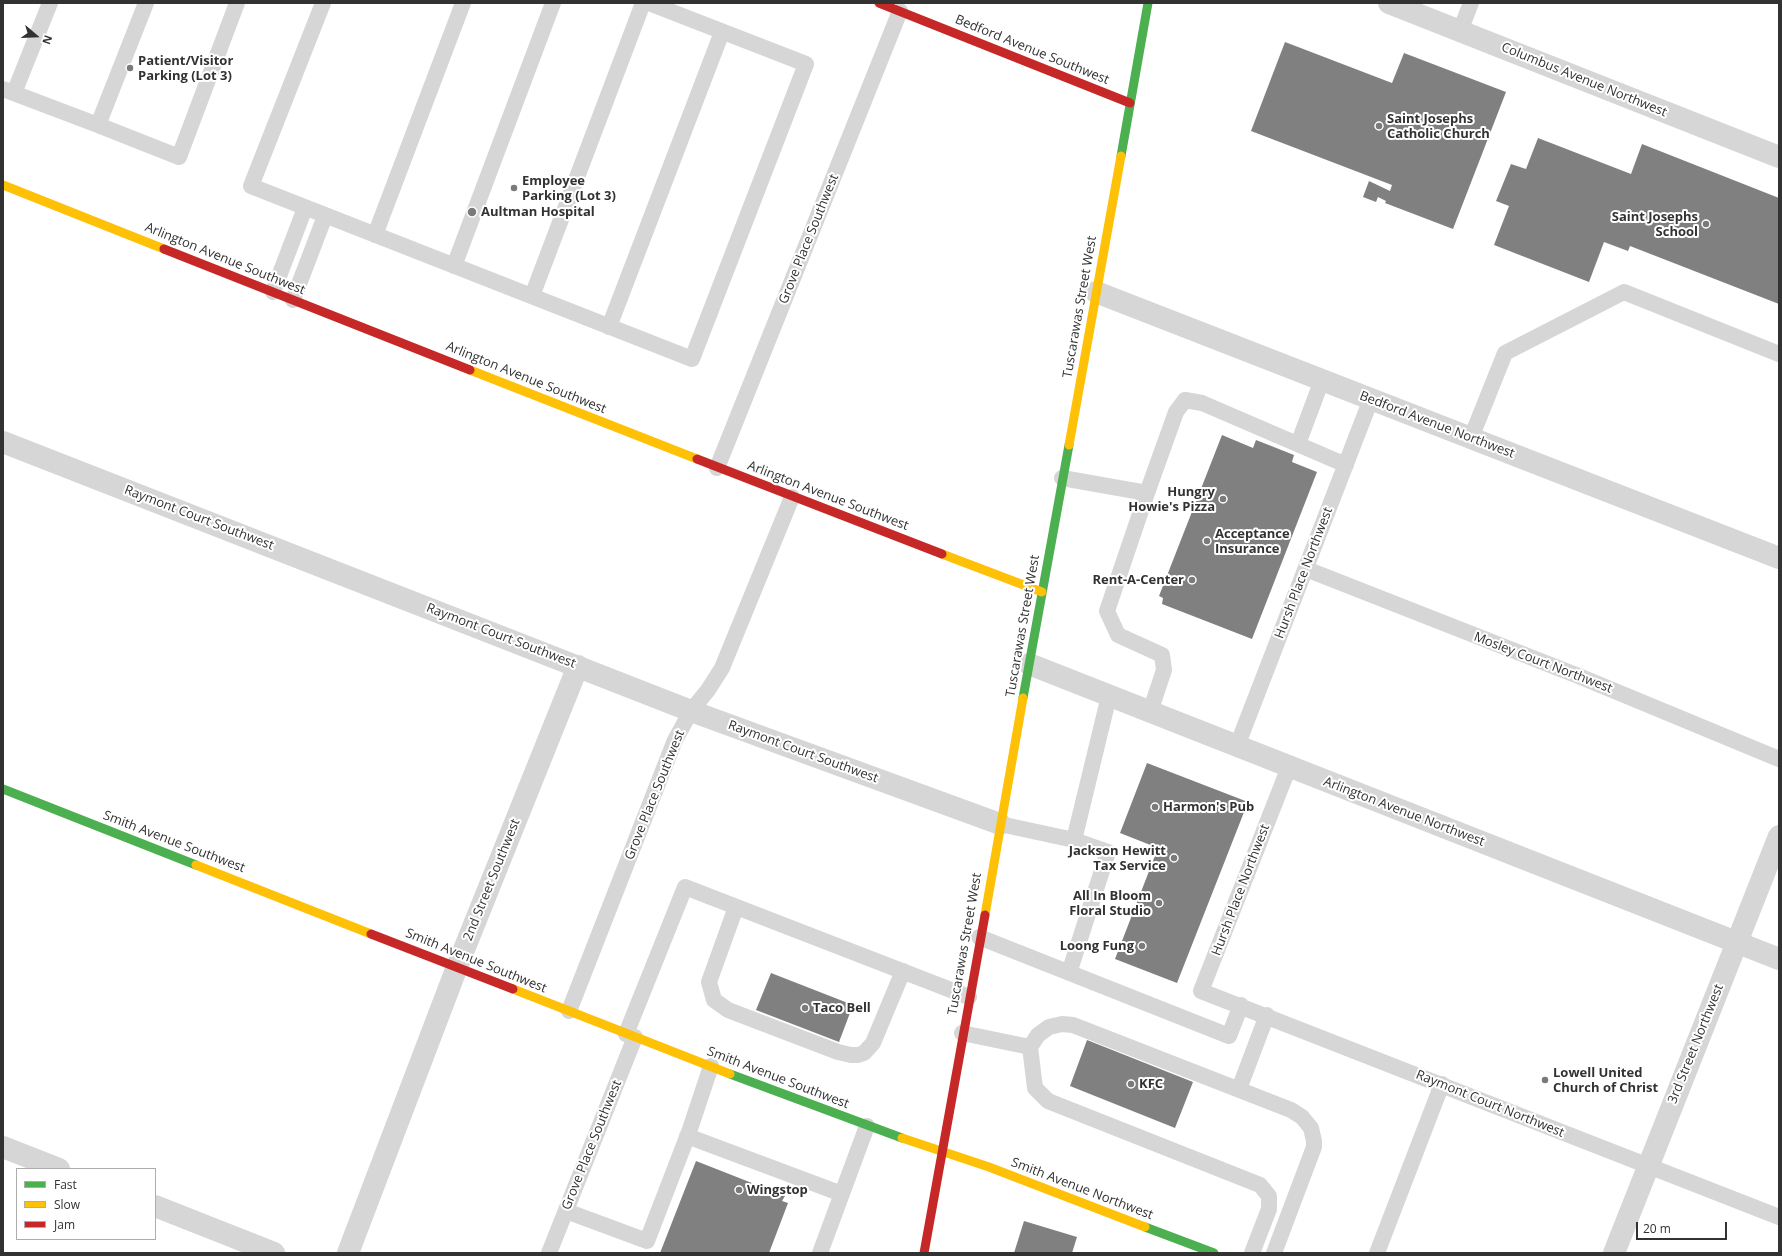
<!DOCTYPE html>
<html>
<head>
<meta charset="utf-8">
<style>
  body { margin:0 }
  #map { position:relative; width:1782px; height:1256px; overflow:hidden; background:#fff; font-family:"Open Sans",sans-serif }
  canvas { display:block }
  .frame { position:absolute; inset:0; border:4px solid #323232; pointer-events:none }
  .legend { position:absolute; left:16px; top:1168px; width:140px; height:72px; box-sizing:border-box; background:#fff; border:1px solid #adadad; margin:0; padding:5px 7px; list-style:none; font-size:12px; color:#323232 }
  .legend li { display:flex; align-items:center; gap:8px; height:20px }
  .legend b { width:20px; border:1px solid #adadad }
  .north { position:absolute; left:16px; top:16px; width:40px; height:40px; -webkit-text-stroke:3px #fff; paint-order:stroke; rotate:109deg; font-size:11px; font-weight:700; line-height:16px; text-align:center; color:#323232 }
  .north::after { content:''; display:block; margin:auto; width:14px; height:18px; background:#323232; clip-path:polygon(50% 0,100% 100%,50% 72%,0 100%) }
  .scale { position:absolute; left:1636px; top:1222px; width:91px; height:18px; box-sizing:border-box; border:2px solid #323232; border-top:0; padding-left:5px; font-size:12px; line-height:14px; white-space:nowrap; color:#323232; -webkit-text-stroke:3px #fff; paint-order:stroke }
</style>
</head>
<body>
<div id="map">
<canvas width="1782" height="1256"></canvas>
<div class="frame"></div>
<ul class="legend">
<li><b style="height:5px;background:#4caf50"></b>Fast</li>
<li><b style="height:5px;background:#ffc107"></b>Slow</li>
<li><b style="height:5px;background:#c62828"></b>Jam</li>
</ul>
<div class="north">N</div>
<div class="scale">20 m</div>
</div>
<script>
const g = document.querySelector('canvas').getContext('2d');
g.lineJoin = 'round';
function fillPath(path, color) { g.fillStyle = color; g.fill(path, 'evenodd'); }
const shape = rows => new Path2D(rows.map(r => 'M' + r).join(''));
function trace(path, color, width, dash) { g.strokeStyle = color; g.lineWidth = width; g.lineCap = dash ? 'butt' : 'round'; g.setLineDash(dash || []); g.stroke(path); }
function drawText(font, color, halo, rows, align = 'center') {
  g.font = font + ' "Open Sans",sans-serif'; g.lineWidth = 4; g.setLineDash([]); g.textBaseline = 'middle'; g.strokeStyle = halo; g.fillStyle = color; for (const [text, x, y, turn = 0] of rows) {
    g.save(); g.translate(x, y); g.rotate((+turn || 0) * Math.PI / 180); g.textAlign = isNaN(turn) ? turn : align; if (halo) g.strokeText(text, 0, 0); g.fillText(text, 0, 0); g.restore();
  }
}
const building = shape([
  [1285,42,1392,83,1404,53,1506,92,1453,229,1385,203,1386,201,1378,197,1376,202,1363,197,1369,181,1390,191,1392,185,1251,131],
  [1538,138,1631,174,1642,144,1779,198,1779,304,1630,246,1628,251,1604,242,1589,282,1494,245,1509,206,1496,201,1511,164,1526,169],
  [1222,435,1253,448,1256,440,1294,455,1292,462,1317,472,1252,639,1162,604,1163,598,1159,596],
  [1147,763,1248,802,1177,983,1115,959,1158,848,1120,833],
  [771,973,853,1005,839,1042,756,1010],
  [1087,1040,1193,1082,1175,1128,1070,1086],
  [696,1161,785,1196,782,1201,788,1203,769,1253,660,1253],
  [1024,1221,1077,1237,1072,1253,1014,1253]
]);
const lane = shape([
  [323,3,251,186,692,359,806,64,649,3],
  [1460,31,1471,3],
  [3,89,98,125,146,3],
  [14,93,50,3],
  [98,125,179,157,237,3],
  [375,235,463,3],
  [454,266,553,3],
  [273,292,305,208],
  [532,296,643,3],
  [293,300,325,216],
  [609,327,722,32],
  [1471,438,1505,353,1624,292,1779,354],
  [1298,444,1322,380],
  [717,468,900,11],
  [1062,478,1147,493,1107,611,1118,635,1162,655,1164,670,1150,712],
  [1147,493,1176,412,1185,400,1202,403,1346,465],
  [1306,569,1581,677,1779,759],
  [1237,746,1371,399],
  [1289,767,1201,991,1779,1217],
  [1000,824,1074,840,1108,852,1069,973],
  [1074,840,1109,696],
  [736,907,709,982,714,1000,728,1010,838,1052,851,1055,858,1055,864,1053,873,1043,903,971],
  [979,937,1229,1036,1241,1005],
  [569,1011,675,740,691,711,708,690,722,668,792,497],
  [962,1033,1030,1047,1035,1088,1048,1101,1260,1185,1269,1196,1269,1209,1252,1253],
  [626,1034,685,887,969,997],
  [1030,1047,1038,1035,1049,1027,1062,1024,1073,1025,1291,1110,1302,1117,1311,1128,1314,1141,1314,1147,1274,1253],
  [1239,1089,1267,1015],
  [687,1136,842,1194],
  [566,1211,647,1241,689,1132,711,1066],
  [549,1253,635,1037],
  [820,1253,867,1126],
  [1377,1253,1442,1084]
]);
const street = shape([
  [1389,3,1779,157],
  [1096,292,1779,558],
  [3,442,691,711,1000,824],
  [1029,664,1779,959],
  [3,1147,59,1169],
  [155,1206,274,1253],
  [348,1253,457,967,578,666],
  [1614,1253,1779,836]
]);
const fast = shape([
  [1121,156,1148,3],
  [1023,698,1069,445],
  [3,789,196,865],
  [730,1074,902,1138],
  [1145,1227,1214,1253]
]);
const slow = shape([
  [3,185,164,249],
  [470,370,697,459],
  [1069,445,1121,156],
  [942,554,1042,592],
  [196,865,371,934],
  [985,915,1023,698],
  [513,989,730,1074],
  [902,1138,989,1167,1145,1227]
]);
const jam = shape([
  [879,3,1130,103],
  [164,249,470,370],
  [697,459,942,554],
  [371,934,513,989],
  [924,1253,985,915]
]);
const markers = [
  [130,68,4,"#7a7a7a"],
  [1379,126,4,"#7a7a7a"],
  [514,188,4,"#7a7a7a"],
  [472,212,5,"#7a7a7a"],
  [1706,224,4,"#7a7a7a"],
  [1223,499,4,"#7a7a7a"],
  [1207,541,4,"#7a7a7a"],
  [1192,580,4,"#7a7a7a"],
  [1155,807,4,"#7a7a7a"],
  [1174,858,4,"#7a7a7a"],
  [1159,903,4,"#7a7a7a"],
  [1142,946,4,"#7a7a7a"],
  [805,1008,4,"#7a7a7a"],
  [1545,1080,4,"#7a7a7a"],
  [1131,1084,4,"#7a7a7a"],
  [739,1190,4,"#7a7a7a"]
];
const streetNames = [
  ["Bedford Avenue Southwest",1032,50,22],
  ["Columbus Avenue Northwest",1584,80,22],
  ["Grove Place Southwest",809,239,-68],
  ["Arlington Avenue Southwest",225,259,22],
  ["Tuscarawas Street West",1080,307,-80],
  ["Arlington Avenue Southwest",526,378,22],
  ["Bedford Avenue Northwest",1437,425,21],
  ["Arlington Avenue Southwest",828,496,21],
  ["Raymont Court Southwest",199,518,21],
  ["Hursh Place Northwest",1304,573,-69],
  ["Tuscarawas Street West",1023,626,-80],
  ["Raymont Court Southwest",501,636,21],
  ["Mosley Court Northwest",1543,663,21],
  ["Raymont Court Southwest",803,752,20],
  ["Grove Place Southwest",655,795,-68],
  ["Arlington Avenue Northwest",1404,812,21],
  ["Smith Avenue Southwest",174,842,21],
  ["2nd Street Southwest",492,880,-68],
  ["Hursh Place Northwest",1241,890,-69],
  ["Tuscarawas Street West",965,944,-80],
  ["Smith Avenue Southwest",476,961,22],
  ["3rd Street Northwest",1696,1044,-68],
  ["Smith Avenue Southwest",778,1078,21],
  ["Raymont Court Northwest",1490,1104,22],
  ["Grove Place Southwest",592,1145,-68],
  ["Smith Avenue Northwest",1082,1189,21]
];
const poiNames = [
  ["Patient/Visitor",138,61],
  ["Parking (Lot 3)",138,76],
  ["Saint Josephs",1387,119],
  ["Catholic Church",1387,134],
  ["Employee",522,181],
  ["Parking (Lot 3)",522,196],
  ["Aultman Hospital",481,212],
  ["Saint Josephs",1698,217,"right"],
  ["School",1698,232,"right"],
  ["Hungry",1215,492,"right"],
  ["Howie's Pizza",1215,507,"right"],
  ["Acceptance",1215,534],
  ["Insurance",1215,549],
  ["Rent-A-Center",1184,580,"right"],
  ["Harmon's Pub",1163,807],
  ["Jackson Hewitt",1166,851,"right"],
  ["Tax Service",1166,866,"right"],
  ["All In Bloom",1151,896,"right"],
  ["Floral Studio",1151,911,"right"],
  ["Loong Fung",1134,946,"right"],
  ["Taco Bell",813,1008],
  ["Lowell United",1553,1073],
  ["Church of Christ",1553,1088],
  ["KFC",1139,1084],
  ["Wingstop",747,1190]
];
fillPath(building, '#808080');
trace(lane, '#d6d6d6', 16);
trace(street, '#d6d6d6', 22);
trace(fast, '#4caf50', 9);
trace(slow, '#ffc107', 9);
trace(jam, '#c62828', 9);
for (const [x, y, r, color] of markers) { const dot = new Path2D(); dot.arc(x, y, r, 0, 2 * Math.PI); g.fillStyle = color; g.fill(dot); trace(dot, '#fff', 1.5); }
drawText('13px', '#323232', '#fff', streetNames);
drawText('bold 13px', '#323232', '#fff', poiNames, 'left');
</script>
</body>
</html>
